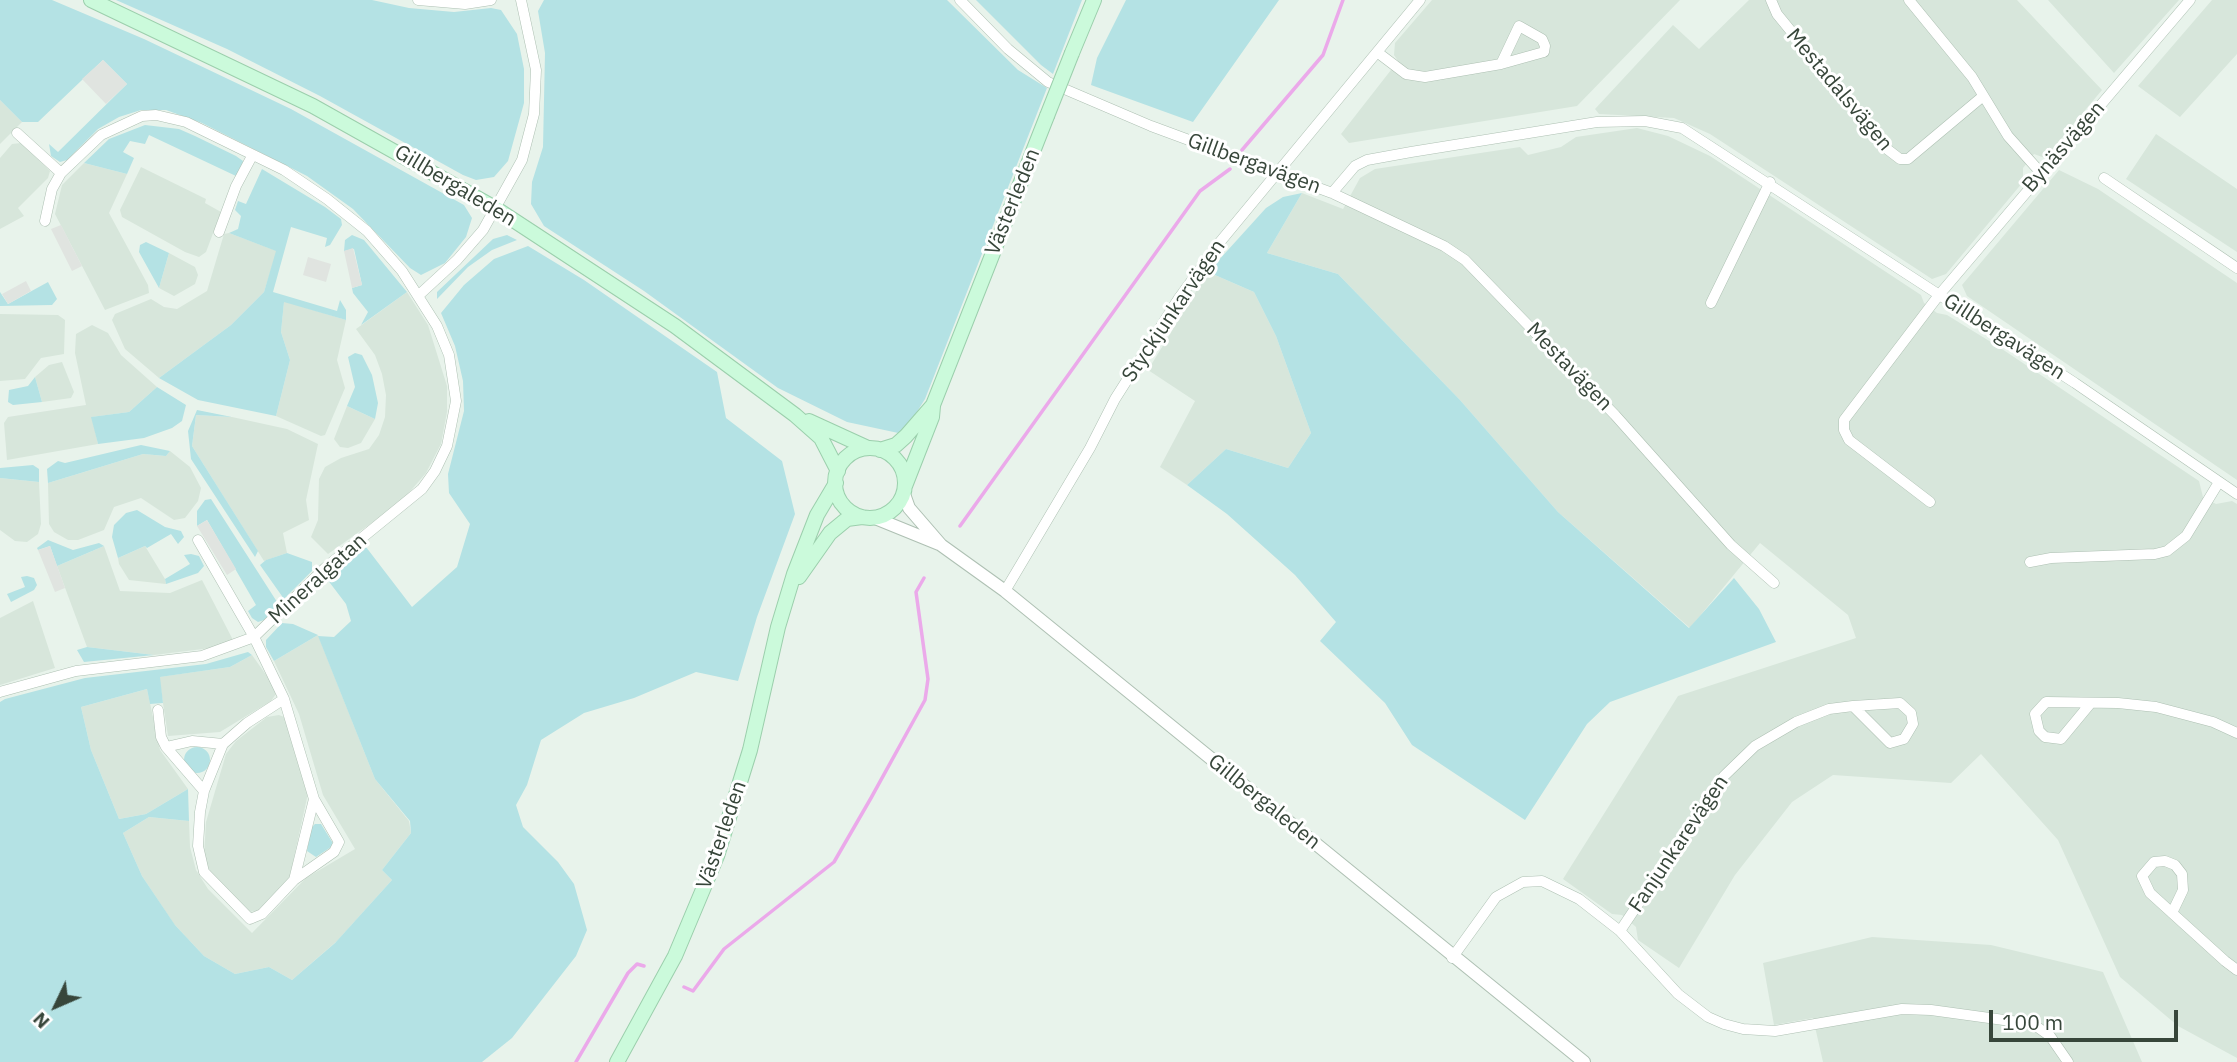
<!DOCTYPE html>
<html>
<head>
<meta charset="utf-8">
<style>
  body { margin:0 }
  #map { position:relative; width:2237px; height:1062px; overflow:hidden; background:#e8f3eb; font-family:"IBM Plex Sans",sans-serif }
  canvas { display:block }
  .north { position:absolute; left:21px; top:971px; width:70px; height:70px; -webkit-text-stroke:5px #fff; paint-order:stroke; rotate:226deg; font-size:19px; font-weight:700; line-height:28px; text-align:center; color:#37463a }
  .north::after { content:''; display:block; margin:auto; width:24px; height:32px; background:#37463a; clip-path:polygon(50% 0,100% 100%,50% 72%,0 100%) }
  .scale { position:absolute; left:1989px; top:1010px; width:189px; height:32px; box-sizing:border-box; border:4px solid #37463a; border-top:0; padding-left:9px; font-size:21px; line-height:24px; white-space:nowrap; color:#37463a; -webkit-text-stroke:5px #fff; paint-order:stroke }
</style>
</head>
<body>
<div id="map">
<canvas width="2237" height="1062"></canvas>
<div class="north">N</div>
<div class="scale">100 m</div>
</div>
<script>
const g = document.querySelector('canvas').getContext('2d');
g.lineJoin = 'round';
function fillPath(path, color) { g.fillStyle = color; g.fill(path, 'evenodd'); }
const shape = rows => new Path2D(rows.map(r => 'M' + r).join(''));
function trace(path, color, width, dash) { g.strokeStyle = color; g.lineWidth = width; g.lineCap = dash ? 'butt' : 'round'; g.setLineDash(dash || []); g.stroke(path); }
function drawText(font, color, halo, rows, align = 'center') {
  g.font = font + ' "IBM Plex Sans",sans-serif'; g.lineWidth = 6; g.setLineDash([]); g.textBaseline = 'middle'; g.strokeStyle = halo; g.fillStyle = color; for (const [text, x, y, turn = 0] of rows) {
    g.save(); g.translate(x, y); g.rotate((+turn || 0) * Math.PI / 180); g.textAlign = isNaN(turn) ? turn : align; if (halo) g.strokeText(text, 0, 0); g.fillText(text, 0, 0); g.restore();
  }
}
const residential = shape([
  [1432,0,1680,0,1577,106,1349,143,1341,134,1398,61,1394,55,1395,43],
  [1749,0,2017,0,2102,90,2045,158,2034,154,2023,168,2023,182,1946,274,1932,279,1710,134,1674,118,1599,114,1595,109,1673,25,1699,49],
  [2048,0,2179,0,2114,73],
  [2212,0,2237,0,2237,54,2180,117,2138,86],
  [0,100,22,122,0,144],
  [1637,128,1668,136,1710,156,1921,295,1924,303,1937,313,1947,315,1999,347,2199,481,2203,497,2216,504,2232,501,2237,504,2237,1058,2178,1026,2120,977,2058,840,1981,754,1951,783,1833,775,1792,802,1735,875,1679,968,1638,940,1636,927,1622,915,1612,914,1563,879,1678,696,1856,638,1848,615,1760,543,1690,628,1558,512,1460,400,1338,274,1267,253,1302,193,1343,209,1360,178,1375,169,1520,147,1528,155,1561,147,1576,137],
  [2156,134,2237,189,2237,252,2126,179],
  [21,143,50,171,48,178,18,208,24,216,0,229,0,158,12,144],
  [84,163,127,174,109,213,148,285,149,293,105,310,55,214,62,185],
  [141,167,206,199,205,203,221,212,206,252,199,257,185,252,122,217,120,210],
  [2059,170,2098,189,2237,283,2237,480,1967,296,1962,285],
  [229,233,277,251,264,292,231,325,159,378,125,349,112,320,115,314,151,299,164,307,177,309,207,291,224,234],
  [169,253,195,267,198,275,195,284,174,296,159,288],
  [1208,272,1254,292,1276,336,1311,433,1288,468,1226,449,1187,485,1160,467,1195,401,1148,370],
  [407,292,428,325,447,386,447,412,441,444,426,473,401,502,328,554,311,537,318,520,319,479,325,467,341,458,369,449,379,435,385,417,386,395,382,374,375,355,356,329],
  [284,301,346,320,337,360,345,388,325,435,321,436,276,416,290,360,281,332],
  [0,314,58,315,65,320,64,354,41,358,25,379,0,381],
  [92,325,108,333,121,355,157,387,129,412,92,417,98,444,7,460,4,423,8,417,86,405,75,353,76,334],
  [62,362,74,392,71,398,42,402,35,377,49,365],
  [347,406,375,419,361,443,348,448,340,447,334,439],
  [196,415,232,417,287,429,318,444,306,500,309,520,283,533,287,553,264,561,192,446],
  [170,451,190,467,201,488,198,501,185,518,174,520,141,498,114,507,104,530,78,540,68,540,54,532,49,524,48,483,143,454,166,456],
  [0,478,39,482,41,524,38,534,27,542,15,541,0,530],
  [104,546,120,591,170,593,202,580,233,640,211,648,154,655,87,647,57,566],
  [145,546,165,579,166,584,129,580,119,564,118,558],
  [33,601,55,668,0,685,0,618],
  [318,635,375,779,409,821,411,833,382,870,392,880,337,941,292,980,269,967,235,974,204,956,174,924,142,876,123,833,149,817,189,821,190,847,196,870,208,889,252,933,306,878,355,849,323,795,299,714,274,661],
  [252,655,274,686,276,694,271,701,220,732,168,736,159,677,230,667],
  [147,689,160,750,188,789,146,814,119,819,91,750,81,707],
  [279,715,289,719,309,789,289,880,269,903,258,911,248,912,210,871,204,856,206,822,226,754,236,741,267,717],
  [1872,937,1991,945,2103,972,2142,1062,1823,1062,1813,1018,1774,1025,1763,963]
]);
const green = shape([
  [0,0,52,0,144,39,291,109,464,205,472,218,466,237,445,263,421,275,410,268,353,209,307,176,202,123,166,110,141,110,119,117,98,129,67,160,60,162,51,156,49,144,58,152,127,84,103,60,38,122,22,122,0,100],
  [116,0,372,0,409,8,454,12,491,8,501,10,517,34,524,69,524,103,508,161,494,177,476,180,463,175,320,96,227,49],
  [544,0,947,0,1018,70,1047,88,925,399,903,434,847,422,778,388,644,291,544,226,531,204,532,182,543,147,545,53,538,11],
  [976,0,1082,0,1053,74,1041,65],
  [1126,0,1279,0,1193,122,1091,85,1097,58],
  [145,125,179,129,195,136,236,156,243,161,242,168,236,176,149,135,145,144,130,141,123,152,134,158,127,174,84,163,109,139],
  [262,169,325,207,341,219,342,225,330,245,325,247,327,238,291,227,273,292,337,311,340,300,346,310,346,320,284,302,281,332,290,360,276,416,198,400,159,378,231,325,264,292,276,251,229,233,238,229,241,216,235,210,238,201,246,204],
  [1302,193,1267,253,1338,274,1460,400,1558,512,1689,628,1734,578,1759,609,1776,642,1610,702,1587,724,1525,820,1412,745,1385,703,1320,641,1336,622,1295,575,1227,514,1187,485,1226,449,1288,468,1311,433,1276,336,1254,292,1208,272,1266,208,1283,197],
  [352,235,364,240,407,292,361,325,368,312,353,293,352,288,362,285,354,249,344,251,345,240],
  [507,235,517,240,492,250,468,267,437,299,437,292,493,239],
  [146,242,169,253,159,288,139,252,140,245],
  [528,246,584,280,717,372,726,418,782,461,795,514,757,617,738,681,696,672,634,698,584,713,541,740,527,785,516,805,523,827,558,862,574,884,587,930,576,956,512,1038,482,1062,0,1062,0,702,5,699,85,678,206,664,248,652,252,655,230,667,160,677,163,703,150,704,147,689,81,707,91,750,119,819,146,814,188,789,189,821,149,817,123,833,142,876,175,925,204,956,235,974,269,967,292,980,335,943,392,880,382,870,411,833,410,821,375,779,318,636,334,637,351,621,346,604,327,579,366,547,412,607,457,567,470,524,449,493,448,474,464,411,463,381,455,346,441,313,464,285,494,259],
  [48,282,57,299,52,305,0,306,0,292,8,304],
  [355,353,362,355,372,375,378,403,375,419,347,406,355,387,348,357],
  [35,377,42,402,13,405,8,402,9,390,28,386],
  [157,387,186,405,182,421,172,428,144,438,98,444,91,417,129,412],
  [197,410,232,417,196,415,192,446,258,551,255,557,191,459,188,431],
  [141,445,170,451,166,456,143,454,48,483,47,469,58,461,65,463],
  [33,465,39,469,39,482,0,478,0,468],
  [211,499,279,605,264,620,258,622,252,618,248,611,256,605,207,520,197,526,197,511,205,500],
  [137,510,165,527,181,531,184,537,178,544,171,534,147,548,145,546,118,558,112,537,114,525,126,513],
  [48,540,73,550,99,543,104,546,57,566,50,546,38,550,37,548],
  [287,553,312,562,312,571,284,599,260,565,266,560],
  [191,554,199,556,204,566,198,573,166,584,165,579,190,564,184,555],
  [27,576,34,578,37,585,34,590,11,602,7,594,25,587,21,577],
  [282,623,293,624,318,635,274,661,266,647,266,640],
  [87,647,129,652,154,655,84,662,77,650],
  '184 760a13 13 0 1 1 26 0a13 13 0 1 1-26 0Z',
  [315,824,321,824,334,845,316,857,307,851,311,828]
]);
const parking = shape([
  [103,60,127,84,106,104,82,79],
  [61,225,82,266,72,271,51,229],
  [353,248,362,285,352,288,344,251],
  [308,257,331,264,326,282,303,275],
  [26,281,31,291,8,304,2,294],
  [207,520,236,569,227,575,197,526],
  [50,546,65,588,55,592,38,550]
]);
const stream = shape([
  [1242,150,1323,55,1343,0],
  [960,526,1200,191,1230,169],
  [684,987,693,991,724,949,834,862,871,798,925,700,928,679,916,592,924,578],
  [576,1062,628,973,637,964,644,966]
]);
const minor = shape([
  [418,0,465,4,491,0],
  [960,0,1008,49,1048,82,1151,126,1332,193,1444,246,1465,260,1615,415,1731,545,1774,583],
  [1771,0,1777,14,1887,149,1900,159,1908,159,1982,97],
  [1909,0,1972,77,2008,136,2041,173],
  [1377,52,1406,74,1425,77,1501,64,1544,52,1545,46,1542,39,1519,26,1501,64],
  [17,133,61,173],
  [2104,178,2237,268],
  [1332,193,1355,166,1367,160,1411,152,1597,122,1645,121,1682,128,2075,383,2237,494],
  [219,232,236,186,252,156],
  [419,295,457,260,483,230,522,160,534,114,536,70,521,0],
  [1711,303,1770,182],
  [1930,502,1849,440,1844,430,1844,420,1939,295,2190,0],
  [198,540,254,637,284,699,314,799,339,842,334,852,294,880,262,914,250,919,204,872,198,846,200,812,204,791,223,744,247,723,284,699],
  [2030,562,2051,558,2155,554,2167,551,2186,536,2219,482],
  [1005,591,1090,448,1115,399,1179,298,1220,242,1420,0],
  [0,692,76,671,202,656,254,637,325,568,422,489,435,471,447,446,456,401,449,355,437,326,402,271,367,231,327,199,284,170,186,122,156,115,142,116,101,135,61,173,52,189,45,221],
  [2090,704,2061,739,2045,737,2039,731,2035,714,2046,702,2118,703,2156,707,2213,722,2237,733],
  [158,710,161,737,166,747,204,791],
  [166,747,192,741,223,744],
  [294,880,314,799],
  [2172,913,2183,890,2182,874,2175,865,2165,861,2154,862,2142,876,2150,893,2225,961,2237,970],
  [1620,931,1724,776,1755,746,1796,722,1829,709,1853,706,1900,703,1911,713,1913,724,1904,739,1890,743,1853,706],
  [1452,958,1496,897,1523,882,1542,881,1579,899,1620,931,1678,994,1708,1017,1724,1024,1743,1029,1775,1031,1902,1009,1931,1010,2033,1024,2050,1036,2068,1062]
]);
const tertiary = shape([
  [904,494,909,508,941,545,1005,591,1584,1062],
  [875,518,939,544]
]);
const secondary = shape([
  [91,0,313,106,495,208,675,326,795,415,821,438,838,471],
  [1072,53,1094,0],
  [809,421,868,448],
  '835 483a35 35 0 1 1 70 0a35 35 0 1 1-70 0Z',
  [880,450,896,445,906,436,933,405,1047,116],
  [905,486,932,417,933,406],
  [799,577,830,533,847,519,862,517],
  [617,1062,675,956,717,856,750,750,778,627,794,574,817,515,836,483]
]);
const secondaryBridge = shape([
  [1047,116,1072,53]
]);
const streetNames = [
  ["Mestadalsvägen",1839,90,50],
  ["Bynäsvägen",2064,147,-49],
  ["Gillbergavägen",1254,164,20],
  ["Gillbergaleden",455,186,31],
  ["Västerleden",1013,202,-68],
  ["Styckjunkarvägen",1174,311,-56],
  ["Gillbergavägen",2004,337,33],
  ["Mestavägen",1569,367,46],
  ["Mineralgatan",318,579,-42],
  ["Gillbergaleden",1264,802,39],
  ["Västerleden",722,835,-71],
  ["Fanjunkarevägen",1679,844,-56]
];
fillPath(residential, '#d7e6db');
fillPath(green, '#b4e2e4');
fillPath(parking, '#e0e4e0');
trace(stream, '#eba9ea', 3.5);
trace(minor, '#aec0b3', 11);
trace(tertiary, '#aec0b3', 14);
trace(secondary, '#9bcfac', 16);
trace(minor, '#fff', 10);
trace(tertiary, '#fff', 12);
trace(secondary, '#cbfadb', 14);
trace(secondaryBridge, '#9bcfac', 16, []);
trace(secondaryBridge, '#cbfadb', 14);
drawText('21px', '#37463a', '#fff', streetNames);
</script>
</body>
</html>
